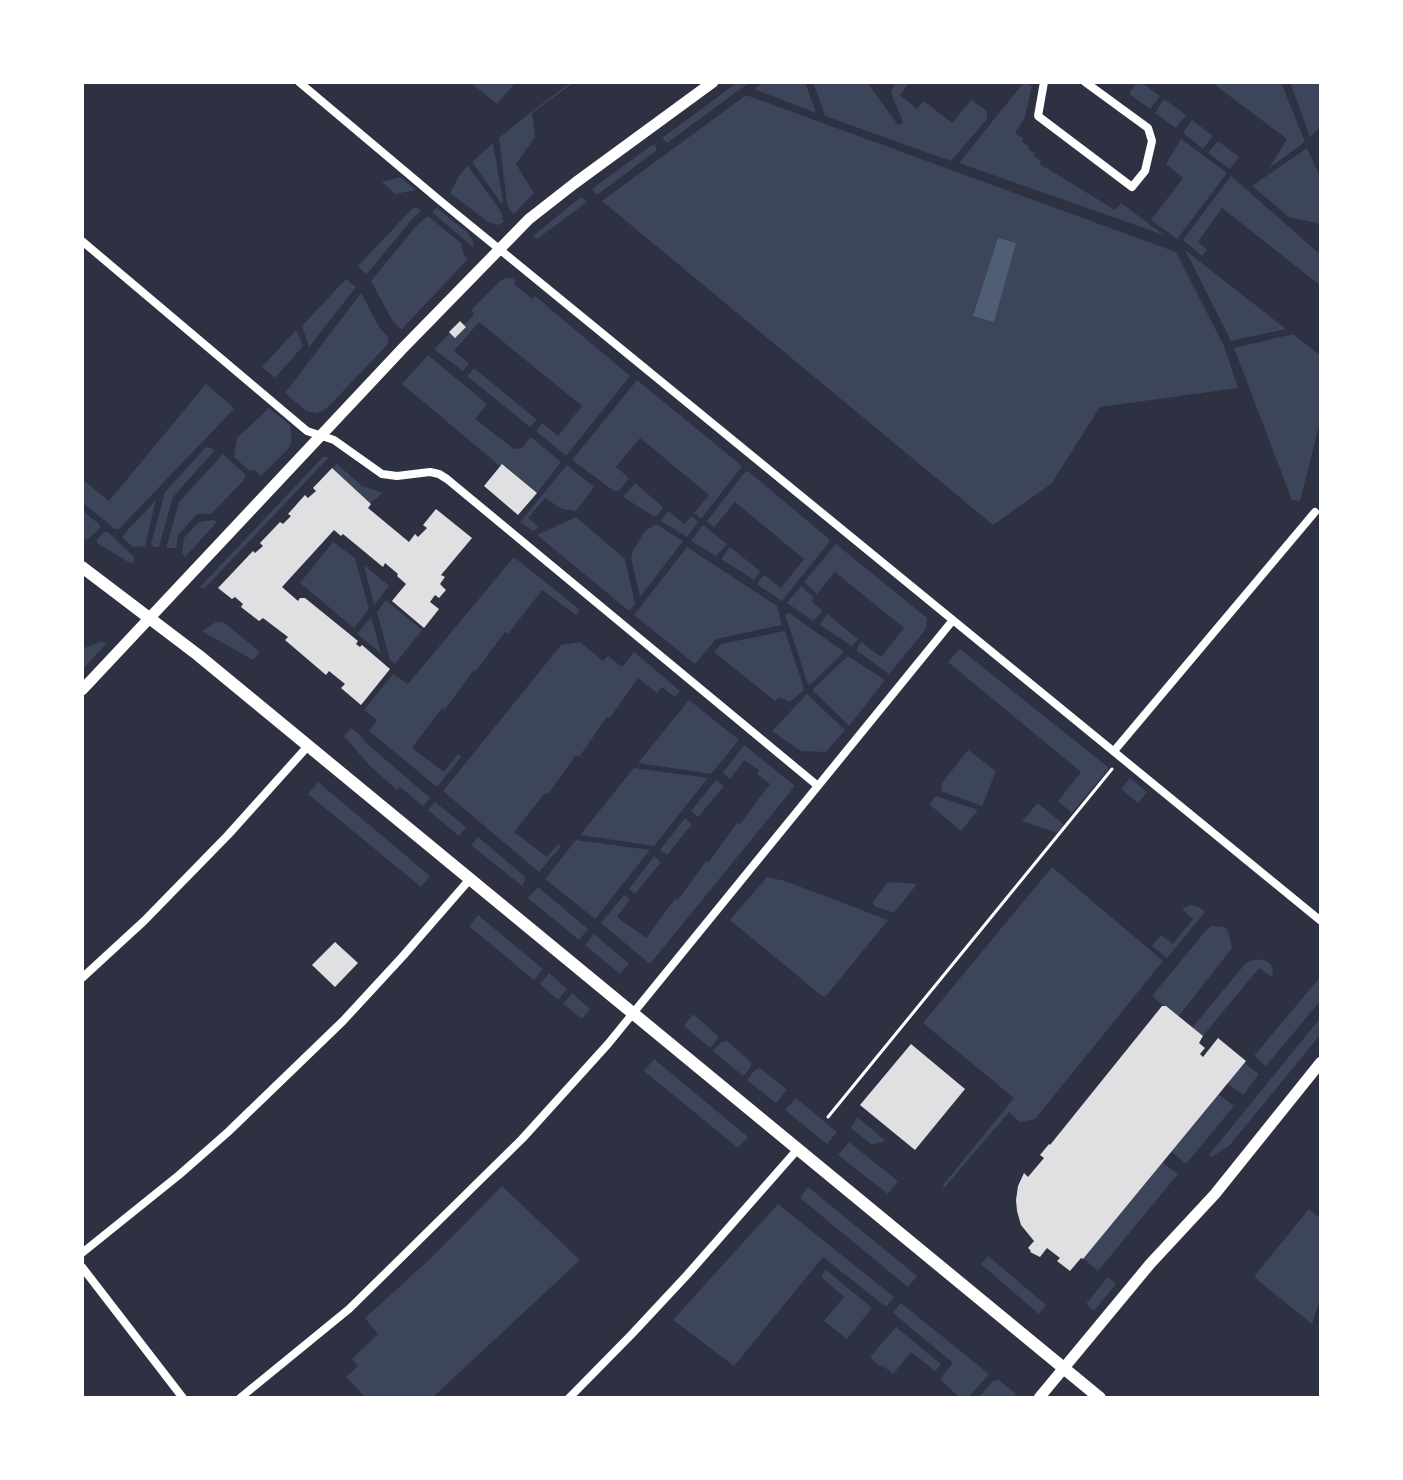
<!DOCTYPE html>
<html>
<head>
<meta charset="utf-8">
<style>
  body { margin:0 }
  #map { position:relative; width:1403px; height:1480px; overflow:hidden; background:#2d3142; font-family:"Nunito Sans",sans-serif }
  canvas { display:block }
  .frame { position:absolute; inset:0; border:84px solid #fff; pointer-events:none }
</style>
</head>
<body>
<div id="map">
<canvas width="1403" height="1480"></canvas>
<div class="frame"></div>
</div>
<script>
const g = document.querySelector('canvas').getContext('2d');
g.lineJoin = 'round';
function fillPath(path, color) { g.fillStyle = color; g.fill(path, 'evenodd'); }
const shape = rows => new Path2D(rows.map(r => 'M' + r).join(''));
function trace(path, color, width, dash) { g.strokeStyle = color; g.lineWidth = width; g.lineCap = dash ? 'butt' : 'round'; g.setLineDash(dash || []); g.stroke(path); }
const green = shape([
  [470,82,516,82,497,104],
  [571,82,574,82,532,113,535,137,516,164,534,193,514,214,510,210,507,203,499,138,531,112],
  [738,82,750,82,667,143,662,138],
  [764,82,805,82,816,113,754,89],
  [813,82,867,82,898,125,903,122,891,93,895,82,910,82,900,95,917,109,924,101,952,123,971,100,987,111,987,119,951,161,825,116],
  [1024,82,1032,86,1025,117,1015,133,1023,138,1022,141,1029,146,1028,149,1035,153,1034,156,1041,161,1040,164,1115,210,1121,203,1164,235,959,163],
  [1137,82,1141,82,1160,96,1150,109,1129,94],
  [1211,82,1281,82,1305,142,1269,168,1287,139],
  [1290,82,1321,82,1321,127,1310,137],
  [746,95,1176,252,1224,346,1238,388,1100,407,1051,484,993,525,602,201],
  [1164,99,1186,115,1176,128,1155,113],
  [1192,120,1213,136,1203,149,1183,133],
  [1181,139,1227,173,1177,239,1151,220,1183,178,1166,164],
  [1218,141,1239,157,1230,169,1208,153],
  [493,143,503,201,501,203,472,162],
  [652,145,655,145,657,150,597,195,592,189],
  [1307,148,1321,179,1321,224,1289,217,1252,186],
  [468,166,502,213,502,219,504,222,498,225,488,222,450,193,460,174],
  [1231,176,1321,255,1321,286,1222,208,1198,242,1207,250,1202,256,1183,240],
  [400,177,416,190,395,194,382,182],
  [581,197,587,202,537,239,533,236],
  [413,208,417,208,421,211,413,218,366,275,358,266],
  [437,208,468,233,473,241,474,248,432,212],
  [428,216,461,243,464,255,468,259,401,330,392,320,371,281,417,225],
  [1185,250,1286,329,1231,341],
  [505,278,512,278,516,281,514,284,532,299,535,296,630,376,566,456,536,431,542,423,558,436,582,406,479,322,454,351,469,364,463,371,436,351,435,348,450,333,456,337,466,327,464,325,474,315,471,310,500,281],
  [346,279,356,287,309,347,302,326],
  [361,293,379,327,388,337,388,344,326,409,316,413,306,411,285,393],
  [296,330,303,346,275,378,262,367],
  [1293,334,1321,356,1321,418,1300,501,1292,500,1234,348],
  [428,355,487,404,475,419,514,449,522,448,531,437,561,462,537,493,503,464,500,466,402,384],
  [474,368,537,420,530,427,467,376],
  [637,380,742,466,701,519,694,513,709,495,640,438,616,467,629,478,619,491,614,491,572,460],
  [206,384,233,407,233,410,119,529,115,529,82,502,82,479,109,501],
  [269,408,290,425,292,441,288,449,261,476,254,470,250,471,234,457,237,438],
  [209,447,215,450,173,497,159,547,154,547,151,544,165,492,205,448],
  [223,454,245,474,245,479,211,514,197,514,178,535,176,548,166,548,179,502],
  [323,457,329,457,205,588,199,588],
  [337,464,362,486,383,493,370,503,332,468],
  [567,465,594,487,576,511,562,509,545,498,528,518,539,527,533,531,520,522],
  [748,471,829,539,829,542,782,601,758,585,758,582,764,575,781,588,804,559,735,502,714,527,707,521,745,472],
  [635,483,663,507,657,516,653,516,625,498,624,496],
  [156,500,145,546,133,547,123,538,124,534],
  [82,510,100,525,100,528,87,540,82,537],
  [668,511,684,524,692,516,698,522,687,537,661,521],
  [576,517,625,559,635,604,629,611,537,535],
  [213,520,217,522,185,557,182,553,184,538,199,522],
  [656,524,683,541,640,597,631,558,633,551,644,532],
  [703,525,727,544,716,556,691,541],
  [104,532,108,532,134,557,134,562,130,563,97,543,97,540],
  [333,542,355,558,369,609,354,628,300,583],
  [836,544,927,618,926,629,889,674,857,651,857,648,861,642,881,657,904,628,835,572,817,594,804,582],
  [687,547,777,606,782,625,716,639,695,664,634,615],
  [730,547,760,571,754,580,721,559],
  [514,557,579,609,578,613,576,615,542,590,508,634,505,632,476,671,474,670,445,709,442,708,412,748,444,772,458,754,461,757,437,787,369,731,377,720,364,710,393,674,408,684],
  [364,565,389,586,374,605],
  [801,586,814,598,811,601,823,611,813,621,787,603],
  [386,600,422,630,395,664,390,660,377,612],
  [789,613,844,652,810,685,808,685,785,614],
  [827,614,858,639,852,646,820,625],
  [371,617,381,653,357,634],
  [216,622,222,622,226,624,260,652,253,660,202,631],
  [785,631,804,688,803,691,790,702,780,697,775,701,714,652,721,644],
  [102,641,106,644,82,670,82,649],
  [580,642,603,661,608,656,622,667,634,652,680,691,675,697,662,687,657,693,638,678,610,718,607,717,579,757,576,755,548,794,545,793,514,832,547,857,558,844,561,846,539,872,443,791,561,645],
  [960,649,1109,768,1072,813,1058,801,1081,772,948,662],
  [848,656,885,680,849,726,813,691,814,688],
  [807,694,845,730,826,752,801,751,772,731],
  [689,700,739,740,711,774,638,763],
  [351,728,359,734,365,742,430,798,423,806,400,787,397,790,370,766,344,736],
  [744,745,795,786,650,964,601,923,624,895,630,899,617,917,646,938,675,899,678,900,706,861,709,862,737,823,740,824,770,784,757,774,759,770,744,760,730,779,723,773],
  [968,750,996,771,982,806,941,791,942,783],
  [634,768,708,778,654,846,580,835],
  [1130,778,1147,792,1138,803,1121,789],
  [716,780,724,786,698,817,691,811],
  [318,782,430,876,421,887,308,794],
  [936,796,978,810,961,831,929,804],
  [435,802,466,827,459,836,428,810],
  [1038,803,1064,825,1057,833,1022,821],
  [685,818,692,824,667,855,660,850],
  [478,837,524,876,525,880,522,886,471,845],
  [576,840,650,850,595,919,545,879],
  [654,856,661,862,635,894,629,889],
  [1052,867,1163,961,1035,1119,1020,1122,1009,1112,944,1188,943,1185,1014,1098,923,1023],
  [767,877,785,881,888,920,826,996,822,996,730,920],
  [888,882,917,884,894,913,874,906,873,902],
  [538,887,588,929,579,940,528,898],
  [1191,905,1199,907,1205,912,1167,958,1152,946,1161,935,1173,944,1193,919,1182,909],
  [478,915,543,969,534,980,469,926],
  [1212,926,1224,927,1228,931,1232,948,1178,1017,1152,996,1207,929],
  [594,934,629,964,620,974,585,945],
  [1255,959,1267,961,1271,965,1273,972,1272,977,1259,968,1202,1037,1202,1035,1192,1028,1245,964],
  [549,973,567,989,558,1000,540,984],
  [1321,976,1321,1000,1266,1066,1254,1056],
  [572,993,590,1009,582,1019,563,1004],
  [693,1014,717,1035,718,1039,710,1048,684,1026],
  [1321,1017,1321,1034,1229,1146,1211,1157,1209,1155],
  [727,1041,751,1062,750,1068,743,1076,713,1051,721,1042],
  [654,1059,748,1137,738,1148,644,1071],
  [1244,1063,1259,1074,1243,1095,1227,1083],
  [760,1068,787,1090,776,1103,747,1080,755,1070],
  [1218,1094,1234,1106,1186,1164,1171,1151],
  [796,1098,837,1132,827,1144,785,1110],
  [857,1117,886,1141,872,1145,851,1128],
  [849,1142,898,1181,888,1194,838,1155],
  [1162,1162,1178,1174,1098,1271,1083,1258],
  [502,1186,580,1260,432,1398,366,1398,346,1377,358,1366,352,1359,378,1334,365,1318,431,1258],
  [808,1187,917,1276,908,1287,800,1198],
  [778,1204,894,1297,886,1307,823,1257,734,1366,673,1320],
  [1309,1209,1321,1219,1321,1296,1312,1324,1255,1278,1256,1274],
  [988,1256,1046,1305,1039,1314,981,1264],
  [826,1270,872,1308,847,1339,824,1321,844,1297,821,1277],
  [1108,1277,1116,1284,1094,1311,1086,1304],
  [901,1303,989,1374,968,1398,960,1398,940,1379,953,1363,893,1313],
  [896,1327,941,1364,935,1371,911,1352,893,1374,882,1365,880,1367,870,1357],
  [999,1380,1016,1394,1013,1398,979,1397,993,1381]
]);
const water = shape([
  [998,238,1016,243,994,322,973,316]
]);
const building = shape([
  [460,321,466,327,455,338,449,332],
  [502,464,537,493,518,515,484,486],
  [332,468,371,504,368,508,409,542,415,534,418,537,427,528,423,525,436,509,472,538,441,575,445,577,440,584,446,590,439,598,435,595,430,602,439,609,424,628,392,601,406,584,397,576,398,574,385,563,383,567,343,534,341,536,334,530,282,587,298,601,300,598,305,598,358,641,356,644,360,647,362,645,390,669,361,705,341,688,345,684,329,671,326,675,285,640,288,637,263,618,259,621,241,607,243,604,235,597,232,599,218,588,253,551,255,553,263,546,260,543,280,522,283,524,291,516,288,514,305,495,308,498,316,491,313,488],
  [335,942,358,963,335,987,312,965],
  [1162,1006,1166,1006,1203,1036,1199,1043,1205,1048,1200,1054,1203,1057,1218,1038,1246,1061,1083,1259,1081,1258,1070,1271,1057,1261,1060,1258,1047,1248,1040,1257,1030,1252,1031,1251,1028,1248,1034,1241,1021,1225,1017,1211,1016,1200,1018,1186,1024,1173,1028,1177,1044,1158,1040,1155,1049,1144,1050,1145],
  [911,1044,965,1089,915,1150,860,1105]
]);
const path = shape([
  [828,1117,1112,769]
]);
const minor = shape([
  [299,82,438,199,1321,921],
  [1044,82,1038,116,1132,187,1145,171,1152,141,1148,128,1085,82],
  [82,241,307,431,334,440,382,474,397,476,430,472,439,474,447,479,818,786],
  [1114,751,1315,512],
  [82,978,144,921,228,835,308,746],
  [82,1253,179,1175,228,1132,343,1021,403,956,470,879],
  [82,1267,183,1398],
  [240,1398,349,1309,522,1139,608,1044,953,620],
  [569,1398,631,1335,687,1275,797,1150]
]);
const tertiary = shape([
  [82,690,403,348,529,219,575,183,713,82],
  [1039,1398,1150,1264,1215,1194,1321,1062]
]);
const secondary = shape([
  [82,567,198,655,1100,1398]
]);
fillPath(green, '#3c4559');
fillPath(water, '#4f5d75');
fillPath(building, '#e0e0e3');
trace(path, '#fff', 3);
trace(minor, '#fff', 8);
trace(tertiary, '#fff', 11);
trace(secondary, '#fff', 12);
</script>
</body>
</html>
